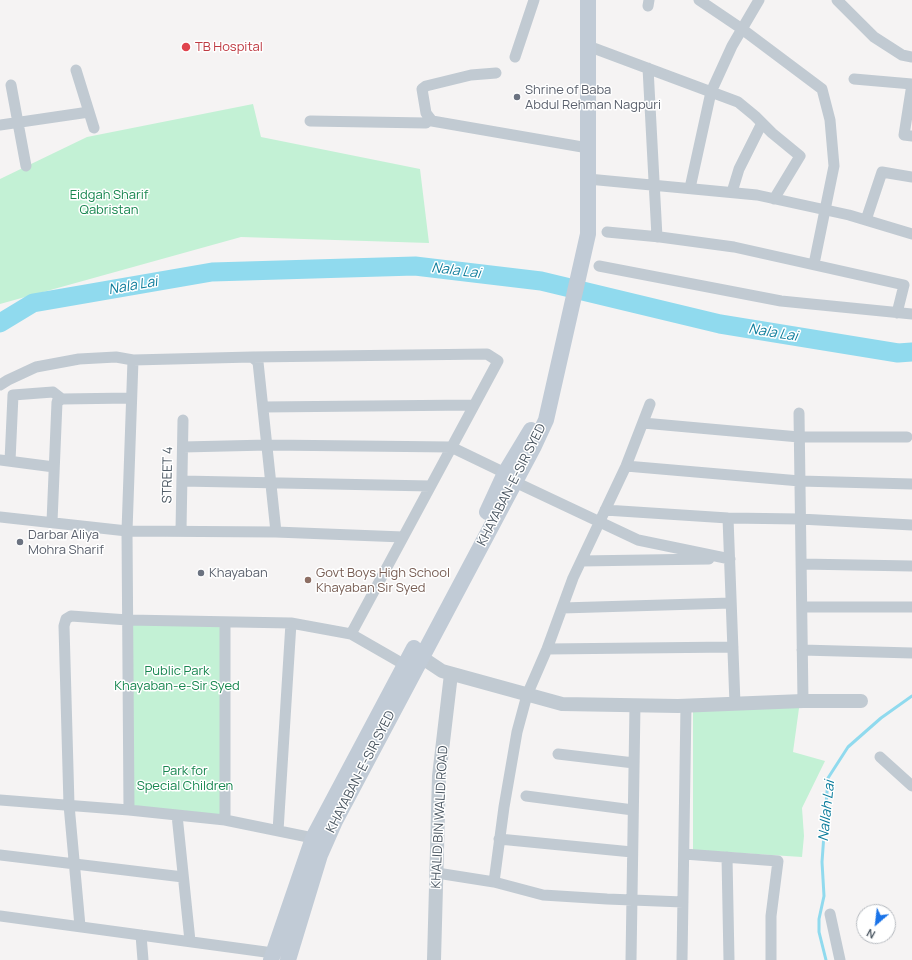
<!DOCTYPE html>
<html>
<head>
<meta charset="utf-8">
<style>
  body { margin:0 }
  #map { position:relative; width:912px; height:960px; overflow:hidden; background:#f5f3f3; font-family:Manrope,sans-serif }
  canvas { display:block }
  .north { position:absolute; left:856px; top:904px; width:40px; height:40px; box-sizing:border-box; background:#fff; border:1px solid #b7bbc0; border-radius:50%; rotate:208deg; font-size:11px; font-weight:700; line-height:16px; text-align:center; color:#4a5661 }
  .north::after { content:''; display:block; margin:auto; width:14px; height:18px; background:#1a73e8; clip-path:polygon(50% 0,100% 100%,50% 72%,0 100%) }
</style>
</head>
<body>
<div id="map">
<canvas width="912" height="960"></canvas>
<div class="north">N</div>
</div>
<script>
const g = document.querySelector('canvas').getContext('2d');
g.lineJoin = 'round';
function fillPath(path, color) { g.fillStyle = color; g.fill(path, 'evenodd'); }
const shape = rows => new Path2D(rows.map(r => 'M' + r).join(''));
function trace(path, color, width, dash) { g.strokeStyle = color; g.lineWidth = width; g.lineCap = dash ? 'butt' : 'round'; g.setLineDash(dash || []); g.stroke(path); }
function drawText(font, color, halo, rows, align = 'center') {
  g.font = font + ' Manrope,sans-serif'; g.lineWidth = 3; g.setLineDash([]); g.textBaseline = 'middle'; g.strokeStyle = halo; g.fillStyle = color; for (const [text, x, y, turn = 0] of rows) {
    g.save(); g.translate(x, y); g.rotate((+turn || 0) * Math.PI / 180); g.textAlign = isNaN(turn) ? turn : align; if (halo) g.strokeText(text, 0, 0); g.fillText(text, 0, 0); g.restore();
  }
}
const green = shape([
  [253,104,261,137,420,169,429,243,241,237,0,304,0,179,87,137],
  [128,620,225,622,225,820,129,810],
  [800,701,793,752,825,761,802,808,804,836,802,857,693,850,693,705]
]);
const stream = shape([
  [826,960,819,932,819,919,824,896,822,862,828,778,848,747,881,718,912,696]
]);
const river = shape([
  [0,323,33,303,212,272,415,266,541,281,720,324,898,353,912,352]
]);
const minor = shape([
  [699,0,742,29,822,89,830,120,834,166,814,264],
  [837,0,874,37,902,55,912,57],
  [648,6,649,0],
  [588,46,738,102,755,116,772,133,800,156,774,199],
  [515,57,534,0],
  [648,68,657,237],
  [76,70,94,128],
  [496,73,471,75,426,86,422,89,426,113,432,121,588,148],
  [854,79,912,84],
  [912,84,904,135,912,136],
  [11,85,26,166],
  [310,121,426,123,430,118],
  [0,125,89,112],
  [588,179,757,195,849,215,912,234],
  [690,188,711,92,732,46,759,0],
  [732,192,739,169,762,123],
  [866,220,882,172,912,177],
  [607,232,660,237,734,247,904,285,897,313],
  [599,266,781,301,912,314],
  [252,357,487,354,498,361,351,634],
  [0,385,8,380,36,367,79,359,116,357,133,360,252,357,258,362,276,532],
  [263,407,474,405],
  [799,413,803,701],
  [643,423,799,437,907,437],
  [183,447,268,445,451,447,505,473],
  [0,460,54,467],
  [10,461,13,395,53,392,62,399],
  [626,466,800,481,912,484],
  [182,481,430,486],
  [515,482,638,540,730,559],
  [605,510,728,518,800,519,912,525],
  [0,517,127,531,276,532,403,537],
  [728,518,735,704],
  [52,522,57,402,62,399,131,398],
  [181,530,183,420],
  [581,561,709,559],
  [801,564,912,566],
  [802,607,912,607],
  [562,608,731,603],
  [547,649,733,647],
  [802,650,912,653],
  [558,754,634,763],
  [880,757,912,786],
  [526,796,633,810],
  [0,800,129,810,225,820,313,838],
  [129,810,127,531,133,360],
  [177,815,190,941],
  [225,820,225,622],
  [278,831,291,623],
  [499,839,632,852],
  [684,854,778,861,771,916,771,960],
  [0,855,183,877],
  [727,857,729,960],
  [437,873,494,882,543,895,607,899,683,902],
  [494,882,504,807,517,732,527,695,547,649,573,578,626,466,650,404],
  [830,914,840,960],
  [0,916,273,953],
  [80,926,69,805,64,626,66,619,71,616,128,620,291,623,351,634,405,665],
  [141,935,143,960],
  [631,960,635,705],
  [682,960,686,706]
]);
const tertiary = shape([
  [421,657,442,671,562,704,678,706,803,701,861,701],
  [434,960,439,776,451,674]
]);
const secondary = shape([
  [487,512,505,473,531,430],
  [271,960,313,838,414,648],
  [288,960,320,855,335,821,534,446,546,420,588,234,588,0]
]);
const markers = [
  [186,47,5,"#e0444e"],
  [517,97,4,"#6b7280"],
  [20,542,4,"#6b7280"],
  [201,573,4,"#6b7280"],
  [308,580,4,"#8d6e63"]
];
const healthNames = [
  ["TB Hospital",195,47]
];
const worshipNames = [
  ["Shrine of Baba",525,90],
  ["Abdul Rehman Nagpuri",525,105],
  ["Darbar Aliya",28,535],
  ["Mohra Sharif",28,550],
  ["Khayaban",209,573]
];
const parkNames = [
  ["Eidgah Sharif",109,195],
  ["Qabristan",109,210],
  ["Public Park",177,671],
  ["Khayaban-e-Sir Syed",177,686],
  ["Park for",185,771],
  ["Special Children",185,786]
];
const streetNames = [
  ["STREET 4",168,475,-89],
  ["KHAYABAN-E-SIR SYED",512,485,-63],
  ["KHAYABAN-E-SIR SYED",361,772,-63],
  ["KHALID BIN WALID ROAD",440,817,-87]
];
const educationNames = [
  ["Govt Boys High School",316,573],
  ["Khayaban Sir Syed",316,588]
];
const waterNames = [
  ["Nala Lai",456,271,7],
  ["Nala Lai",133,286,-10],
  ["Nala Lai",773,333,9],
  ["Nallah Lai",827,811,-84]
];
fillPath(green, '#c3f1d5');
trace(stream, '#90daee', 3);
trace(river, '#90daee', 19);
trace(minor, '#c1cad2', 11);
trace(tertiary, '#c1cad2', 14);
trace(secondary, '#c1cbd6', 16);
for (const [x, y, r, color] of markers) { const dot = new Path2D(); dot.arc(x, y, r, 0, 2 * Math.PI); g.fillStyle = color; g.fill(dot); trace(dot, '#fff', 1.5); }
drawText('13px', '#be3a42', '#fff', healthNames, 'left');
drawText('13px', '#5b616d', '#fff', worshipNames, 'left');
drawText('13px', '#17864f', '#fff', parkNames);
drawText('13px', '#4a5661', '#fff', streetNames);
drawText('13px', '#785e54', '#fff', educationNames, 'left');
drawText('italic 14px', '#0c7c9b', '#fff', waterNames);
</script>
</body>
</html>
